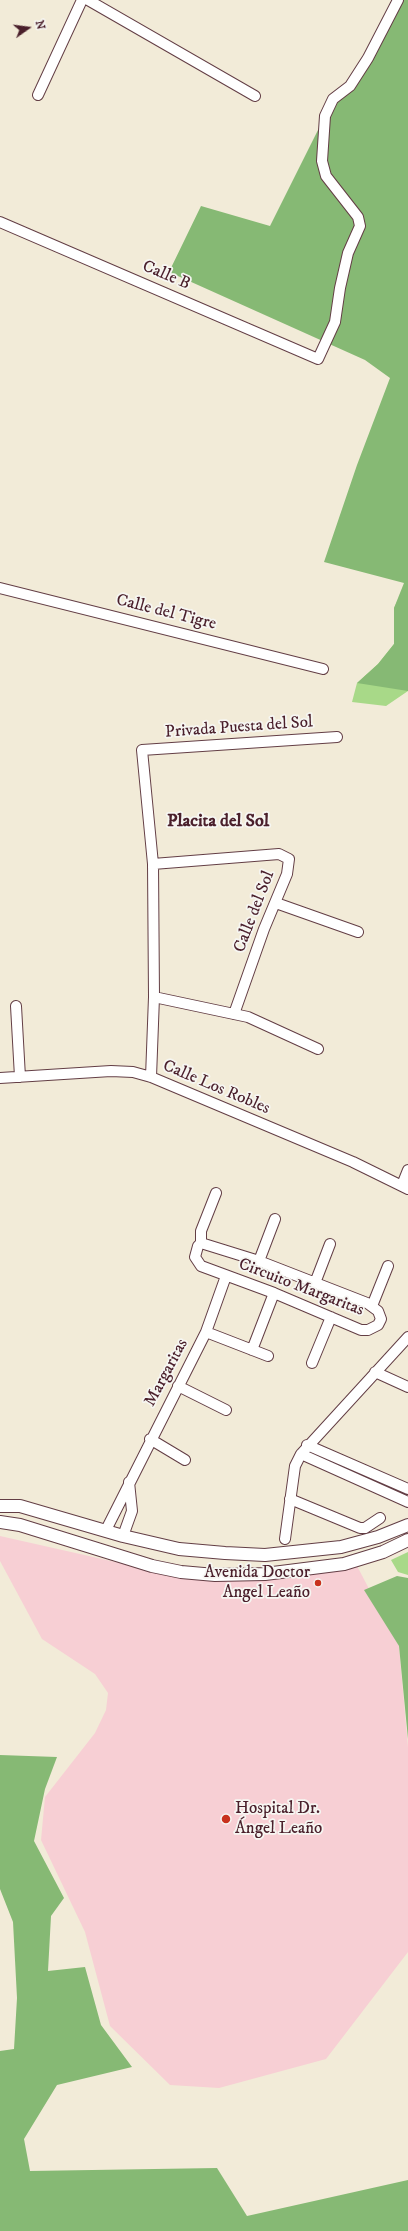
<!DOCTYPE html>
<html>
<head>
<meta charset="utf-8">
<style>
  body { margin:0 }
  #map { position:relative; width:408px; height:2231px; overflow:hidden; background:#f2ebd8; font-family:"IM FELL DW Pica",serif }
  canvas { display:block }
  .north { position:absolute; left:8px; top:8px; width:40px; height:40px; -webkit-text-stroke:3px #f6f6f2; paint-order:stroke; rotate:76deg; font-size:11px; font-weight:700; line-height:16px; text-align:center; color:#4a1f2b }
  .north::after { content:''; display:block; margin:auto; width:14px; height:18px; background:#4a1f2b; clip-path:polygon(50% 0,100% 100%,50% 72%,0 100%) }
</style>
</head>
<body>
<div id="map">
<canvas width="408" height="2231"></canvas>
<div class="north">N</div>
</div>
<script>
const g = document.querySelector('canvas').getContext('2d');
g.lineJoin = 'round';
function fillPath(path, color) { g.fillStyle = color; g.fill(path, 'evenodd'); }
const shape = rows => new Path2D(rows.map(r => 'M' + r).join(''));
function trace(path, color, width, dash) { g.strokeStyle = color; g.lineWidth = width; g.lineCap = dash ? 'butt' : 'round'; g.setLineDash(dash || []); g.stroke(path); }
function drawText(font, color, halo, rows, align = 'center') {
  g.font = font + ' "IM FELL DW Pica",serif'; g.lineWidth = 3.5; g.setLineDash([]); g.textBaseline = 'middle'; g.strokeStyle = halo; g.fillStyle = color; for (const [text, x, y, turn = 0] of rows) {
    g.save(); g.translate(x, y); g.rotate((+turn || 0) * Math.PI / 180); g.textAlign = isNaN(turn) ? turn : align; if (halo) g.strokeText(text, 0, 0); g.fillText(text, 0, 0); g.restore();
  }
}
const built = shape([
  [0,1536,182,1577,356,1564,399,1646,408,1747,408,1952,326,2059,219,2088,170,2085,110,2026,85,1932,41,1840,45,1797,95,1733,106,1710,108,1693,95,1674,42,1639,0,1561]
]);
const green = shape([
  [408,580,408,691,386,706,352,702,357,683,378,664,394,644,394,608],
  [408,1552,408,1575,398,1572,391,1560]
]);
const forest = shape([
  [398,0,408,0,408,691,357,683,378,664,394,644,394,608,404,583,324,562,357,465,390,378,365,360,169,272,201,206,270,226,325,116,350,86],
  [397,1576,408,1578,408,1739,399,1646,364,1590],
  [0,1755,57,1757,45,1789,34,1841,64,1898,51,1916,48,1971,85,1967,101,2025,132,2067,57,2085,24,2139,30,2171,217,2168,247,2216,408,2180,408,2231,0,2231,0,2051,14,2049,17,1998,13,1922,0,1889]
]);
const minor = shape([
  [88,0,255,96],
  [38,95,82,0],
  [0,222,318,359,335,322,340,288,348,253,360,226,358,217,326,176,322,161,325,116,333,99,350,86,368,58,398,0],
  [0,588,323,669],
  [153,864,279,854,289,859,287,874,264,929,234,1014],
  [276,903,358,932],
  [154,997,248,1017,318,1049],
  [16,1006,20,1077],
  [151,1077,154,997,153,864,142,750,337,737],
  [0,1078,111,1071,133,1072,151,1077,353,1162,408,1189],
  [402,1185,408,1170],
  [201,1243,259,1261,367,1303,378,1311,381,1319,378,1325,368,1330,361,1330,274,1293,201,1266,195,1257,198,1246,201,1243,201,1231,216,1193],
  [259,1261,275,1219],
  [315,1283,330,1244],
  [372,1306,388,1266],
  [206,1332,268,1356],
  [252,1350,274,1293],
  [312,1363,331,1317],
  [375,1372,408,1387],
  [178,1386,226,1410],
  [150,1439,185,1460],
  [307,1445,408,1489],
  [301,1454,408,1502],
  [290,1499,360,1528,365,1528,380,1518],
  [106,1530,206,1332,226,1276],
  [123,1536,132,1511,129,1482],
  [285,1539,295,1466,301,1454,408,1337]
]);
const tertiary = shape([
  [0,1506,20,1506,123,1536,179,1549,225,1553,265,1555,341,1547,378,1537,408,1525],
  [0,1522,20,1525,152,1566,181,1572,215,1575,265,1574,344,1564,383,1552,408,1540]
]);
const markers = [
  [318,1583,4,"#c8321e"],
  [226,1819,5,"#c8321e"]
];
const streetNames = [
  ["Calle B",166,276,23],
  ["Calle del Tigre",166,613,14],
  ["Privada Puesta del Sol",239,728,-4],
  ["Calle del Sol",255,912,-69],
  ["Calle Los Robles",216,1088,23],
  ["Circuito Margaritas",301,1288,21],
  ["Margaritas",167,1373,-62]
];
const poiNames = [
  ["Avenida Doctor",310,1573],
  ["Angel Leaño",310,1593],
  ["Hospital Dr.",235,1809,"left"],
  ["Ángel Leaño",235,1829,"left"]
];
const neighbourhoodNames = [
  ["Placita del Sol",218,822]
];
fillPath(built, '#f7cfd4');
fillPath(green, '#a8d988');
fillPath(forest, '#86b974');
trace(minor, '#633e45', 12);
trace(tertiary, '#633e45', 14);
trace(minor, '#fff', 10);
trace(tertiary, '#fff', 12);
for (const [x, y, r, color] of markers) { const dot = new Path2D(); dot.arc(x, y, r, 0, 2 * Math.PI); g.fillStyle = color; g.fill(dot); trace(dot, '#f6f6f2', 1.5); }
drawText('17px', '#4a1f2b', '#f6f6f2', streetNames);
drawText('17px', '#4a1f2b', '#f6f6f2', poiNames, 'right');
drawText('bold 18px', '#4a1f2b', '#f6f6f2', neighbourhoodNames);
</script>
</body>
</html>
